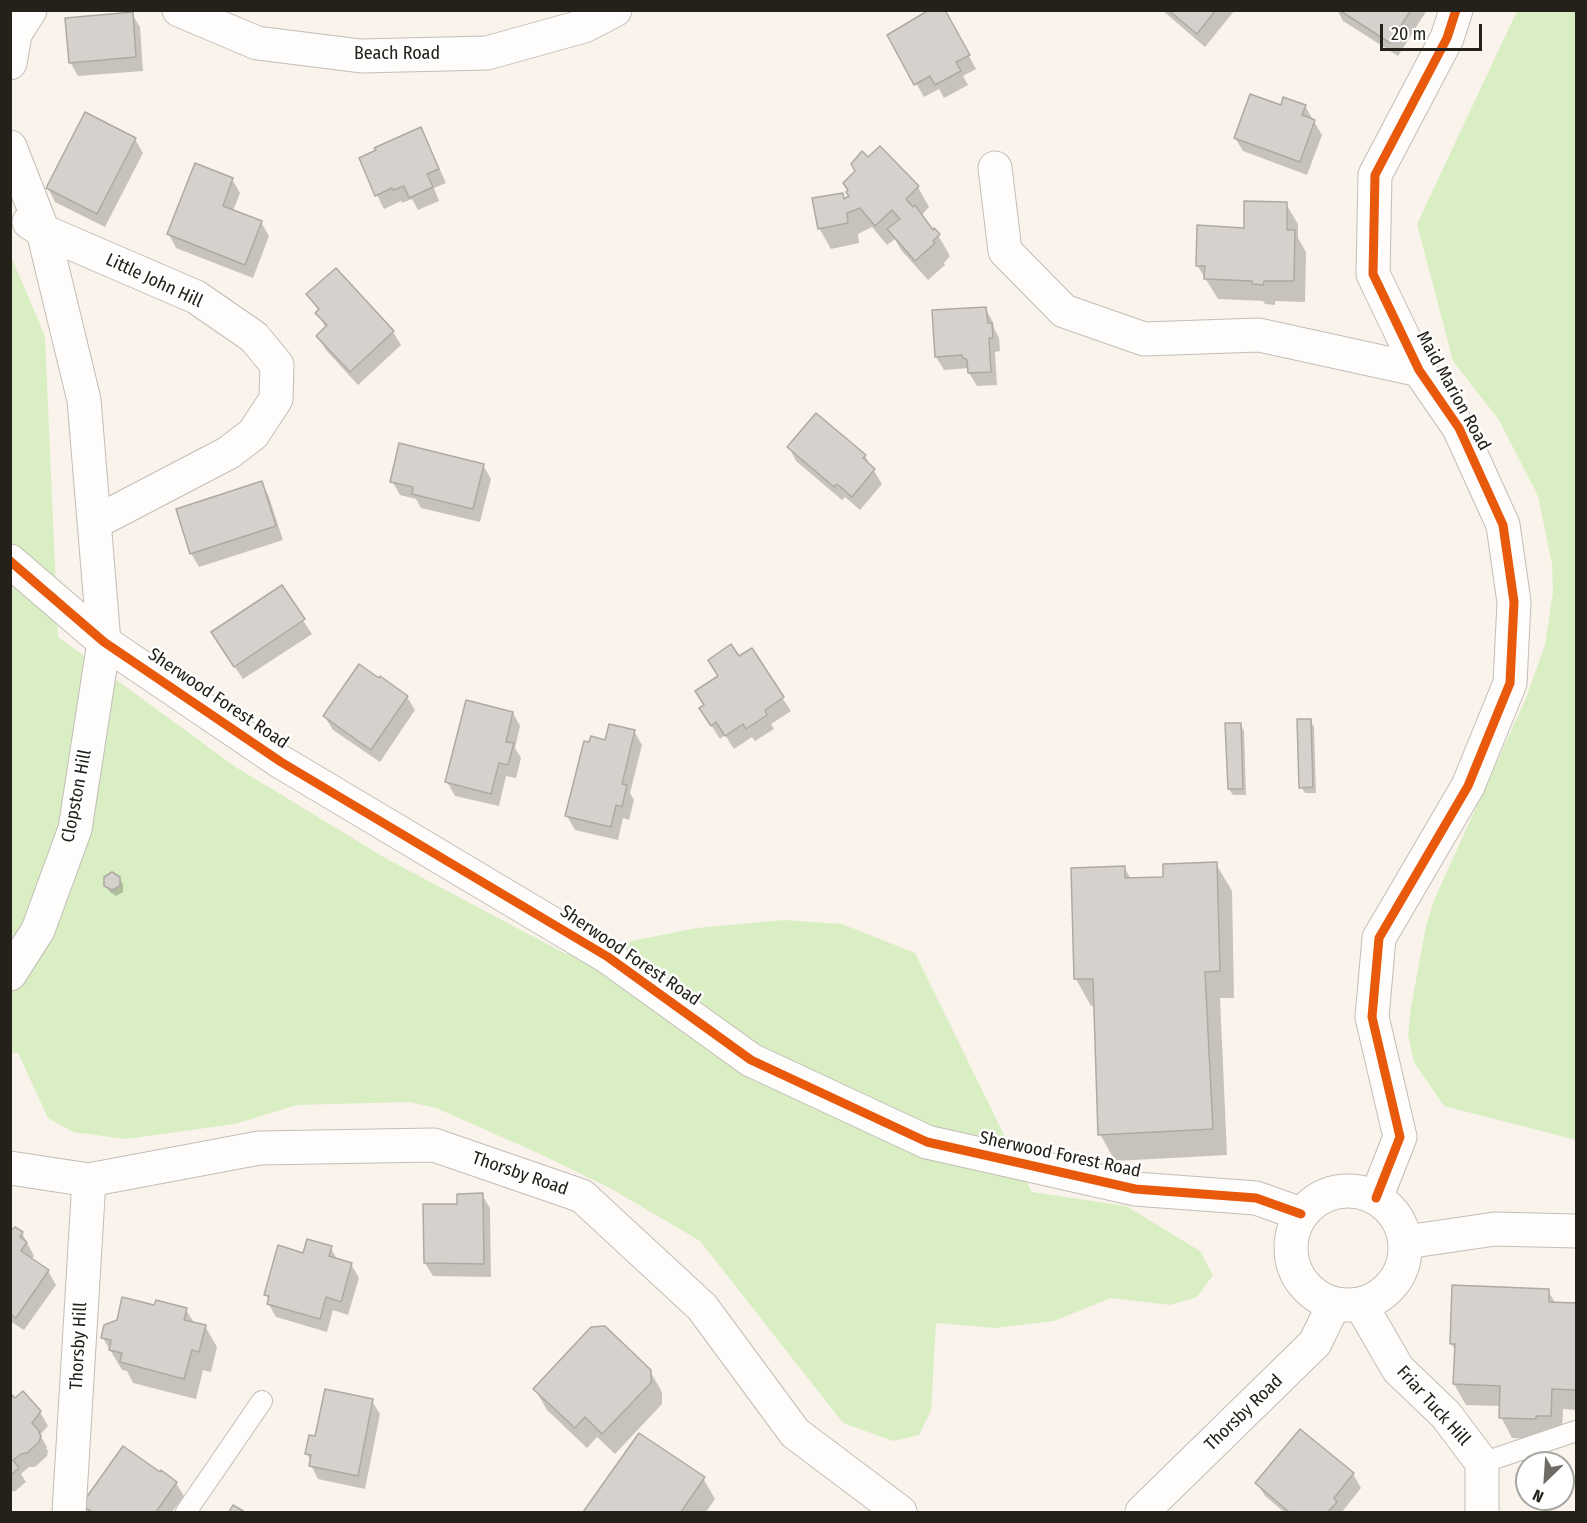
<!DOCTYPE html>
<html>
<head>
<meta charset="utf-8">
<style>
  body { margin:0 }
  #map { position:relative; width:1587px; height:1523px; overflow:hidden; background:#f9f3ec; font-family:"Fira Sans Condensed",sans-serif }
  canvas { display:block }
  .frame { position:absolute; inset:0; border:12px solid #24201a; pointer-events:none }
  .north { position:absolute; left:1515px; top:1451px; width:60px; height:60px; box-sizing:border-box; background:#fff; border:2px solid #a7a6a3; border-radius:50%; rotate:205deg; font-size:16px; font-weight:700; line-height:24px; text-align:center; color:#24201a }
  .north::after { content:''; display:block; margin:auto; width:21px; height:27px; background:#6f6a64; clip-path:polygon(50% 0,100% 100%,50% 72%,0 100%) }
  .scale { position:absolute; left:1380px; top:24px; width:102px; height:27px; box-sizing:border-box; border:3px solid #24201a; border-top:0; padding-left:8px; font-size:18px; line-height:21px; white-space:nowrap; color:#24201a; -webkit-text-stroke:4px #fff; paint-order:stroke }
</style>
</head>
<body>
<div id="map">
<canvas width="1587" height="1523"></canvas>
<div class="frame"></div>
<div class="north">N</div>
<div class="scale">20 m</div>
</div>
<script>
const g = document.querySelector('canvas').getContext('2d');
g.lineJoin = 'round';
function fillPath(path, color) { g.fillStyle = color; g.fill(path, 'evenodd'); }
const shape = rows => new Path2D(rows.map(r => 'M' + r).join(''));
function trace(path, color, width, dash) { g.strokeStyle = color; g.lineWidth = width; g.lineCap = dash ? 'butt' : 'round'; g.setLineDash(dash || []); g.stroke(path); }
function drawText(font, color, halo, rows, align = 'center') {
  g.font = font + ' "Fira Sans Condensed",sans-serif'; g.lineWidth = 5; g.setLineDash([]); g.textBaseline = 'middle'; g.strokeStyle = halo; g.fillStyle = color; for (const [text, x, y, turn = 0] of rows) {
    g.save(); g.translate(x, y); g.rotate((+turn || 0) * Math.PI / 180); g.textAlign = isNaN(turn) ? turn : align; if (halo) g.strokeText(text, 0, 0); g.fillText(text, 0, 0); g.restore();
  }
}
const green = shape([
  [1517,11,1576,11,1576,1140,1444,1106,1414,1062,1408,1035,1411,1007,1426,926,1434,900,1526,698,1545,645,1553,592,1552,564,1538,496,1499,420,1453,361,1417,224],
  [10,254,45,336,58,637,234,766,387,859,566,954,697,928,784,920,842,924,915,953,1032,1192,1126,1206,1200,1251,1213,1275,1197,1297,1170,1305,1111,1298,1054,1321,995,1328,936,1323,931,1410,919,1435,893,1441,843,1423,700,1241,610,1188,538,1153,436,1108,409,1102,297,1105,235,1124,126,1139,73,1132,48,1118,18,1053,10,1053]
]);
const shadow = shape([
  [944,10,976,69,963,76,968,85,944,98,939,89,924,97,889,35],
  [1162,10,1235,10,1205,47],
  [1337,10,1427,10,1398,56,1343,21],
  [132,14,140,27,143,71,78,76,70,62],
  [1305,106,1322,135,1307,175,1243,151,1235,138,1282,107],
  [420,129,428,143,446,183,434,188,439,201,418,210,412,199,402,203,401,201,384,209,377,195,361,158],
  [135,139,143,153,105,227,55,202,48,188],
  [232,179,240,193,233,211,261,222,269,236,253,278,176,248,169,234],
  [918,187,929,207,921,216,932,232,938,235,950,256,944,263,945,265,928,280,901,250,895,239,887,245,872,227,858,234,859,243,831,249,819,228,842,195,845,201],
  [1286,204,1298,224,1298,238,1306,252,1305,302,1275,301,1275,305,1265,304,1263,301,1218,299,1197,265,1245,229],
  [336,270,393,332,401,345,358,385,326,350,318,336,326,328,317,313,319,311,308,295],
  [985,308,993,322,994,328,999,338,1000,351,995,352,997,385,977,386,969,373,969,368,944,370,936,357],
  [789,447,865,456,882,484,860,510,845,497,842,500,796,461],
  [483,465,491,479,480,522,421,508,416,499,400,495,392,481],
  [262,483,269,497,283,540,199,567,191,553],
  [281,587,312,634,243,679,220,645],
  [751,650,791,711,771,724,774,729,755,741,752,737,734,749,725,735,720,739,709,722,705,706,720,677,739,658],
  [407,697,415,710,380,762,333,730,325,717],
  [513,713,520,726,515,748,521,758,516,778,506,776,499,806,455,796,447,782],
  [1310,720,1314,727,1316,793,1305,793,1301,787],
  [1240,724,1244,731,1246,795,1233,795,1229,789],
  [634,731,642,745,630,793,634,800,629,820,623,818,618,840,575,830,567,816,606,742],
  [1216,864,1232,891,1234,998,1220,998,1227,1155,1115,1161,1100,1134,1096,1006,1091,1006,1076,979,1124,867,1131,879,1164,878],
  [119,878,123,884,123,892,116,896,110,892,106,886],
  [482,1195,490,1208,491,1277,433,1276,425,1263,459,1205],
  [10,1233,22,1233,34,1256,31,1260,48,1271,56,1285,24,1330,10,1321],
  [331,1248,338,1261,351,1264,359,1278,348,1315,333,1310,327,1332,276,1317,268,1303,269,1300,266,1295,304,1255],
  [1548,1291,1556,1304,1576,1305,1576,1410,1563,1409,1562,1436,1547,1439,1512,1438,1501,1417,1501,1406,1466,1405,1454,1384,1456,1351,1451,1343],
  [156,1307,186,1310,195,1324,205,1326,217,1347,211,1372,203,1370,196,1399,133,1383,127,1371,122,1370,103,1338],
  [650,1371,662,1392,662,1404,615,1454,597,1437,587,1448,547,1410,535,1389],
  [10,1395,15,1400,40,1412,48,1426,40,1435,47,1447,46,1448,48,1451,47,1456,35,1467,29,1467,21,1474,26,1482,14,1492,10,1489],
  [372,1401,380,1414,365,1489,318,1479,311,1465,311,1461,307,1454,316,1438],
  [639,1435,703,1478,715,1499,706,1512,585,1512],
  [1353,1474,1361,1488,1342,1512,1284,1512,1265,1496,1257,1483],
  [176,1483,184,1496,172,1512,87,1512,83,1505]
]);
const building = shape([
  [929,10,945,10,970,55,956,62,961,71,935,85,930,76,914,85,887,35,929,10],
  [1168,10,1216,10,1197,34,1168,10],
  [1339,10,1411,10,1390,43,1339,10],
  [133,12,136,57,69,63,65,18,133,12],
  [1250,94,1281,105,1283,97,1306,105,1302,115,1315,120,1300,162,1234,138,1250,94],
  [85,112,136,138,97,214,46,188,85,112],
  [421,127,439,169,427,174,433,187,409,198,404,186,393,190,392,188,375,196,359,158,376,150,374,148,421,127],
  [880,146,919,186,906,199,913,207,915,205,933,230,934,228,940,234,933,241,935,243,915,261,887,229,900,219,892,210,875,226,860,208,847,213,848,223,818,229,812,198,843,193,844,199,849,196,846,192,848,190,843,183,855,171,851,164,862,151,868,157,880,146],
  [195,163,233,178,223,206,262,221,245,265,167,234,195,163],
  [1244,201,1287,202,1287,230,1295,230,1294,281,1264,281,1263,285,1252,284,1252,281,1204,279,1205,266,1196,266,1197,225,1244,228,1244,201],
  [336,268,394,331,350,372,316,336,327,325,315,313,319,309,306,294,336,268],
  [986,307,988,323,992,323,993,338,989,338,991,372,968,373,967,360,962,357,962,355,935,357,932,310,986,307],
  [816,413,866,455,863,458,875,469,852,497,837,484,834,487,787,447,816,413],
  [399,443,484,464,473,509,412,494,413,487,390,482,399,443],
  [262,481,276,526,190,554,176,509,262,481],
  [282,585,305,619,234,667,211,632,282,585],
  [731,644,739,656,752,648,784,697,765,710,767,715,746,729,743,724,725,736,716,722,711,726,699,708,704,705,695,691,718,676,708,660,731,644],
  [359,664,379,678,380,676,408,696,371,750,323,716,359,664],
  [466,700,513,712,506,742,514,743,508,765,499,763,491,794,445,782,466,700],
  [1297,719,1311,719,1313,787,1299,788,1297,719],
  [1225,723,1241,723,1243,789,1228,789,1225,723],
  [609,724,635,730,622,784,627,785,622,807,616,805,611,827,565,816,584,741,589,742,591,736,605,740,609,724],
  [1217,862,1220,971,1205,972,1213,1129,1098,1135,1093,979,1074,979,1071,868,1125,866,1125,878,1163,877,1163,864,1217,862],
  [112,872,120,877,120,886,112,890,104,886,104,877,112,872],
  [483,1193,484,1264,424,1263,423,1204,457,1204,457,1194,483,1193],
  [15,1227,23,1232,20,1237,27,1242,21,1251,49,1270,16,1318,10,1314,10,1231,15,1227],
  [307,1239,332,1246,329,1256,352,1263,341,1302,326,1297,320,1319,267,1304,269,1296,264,1295,278,1245,303,1253,307,1239],
  [1452,1285,1549,1289,1549,1302,1576,1303,1576,1390,1552,1389,1551,1416,1536,1416,1536,1419,1499,1418,1500,1386,1453,1384,1455,1344,1450,1344,1452,1285],
  [122,1297,154,1305,156,1300,187,1308,184,1320,206,1325,199,1352,192,1350,184,1379,120,1362,122,1353,109,1350,111,1340,101,1338,104,1325,117,1320,122,1297],
  [605,1326,651,1370,651,1383,602,1434,585,1417,575,1428,533,1389,591,1327,605,1326],
  [325,1389,373,1399,358,1476,309,1466,311,1455,305,1454,309,1435,315,1436,325,1389],
  [23,1391,41,1411,32,1423,40,1432,39,1433,41,1436,39,1442,27,1453,21,1454,13,1460,19,1468,10,1476,10,1393,15,1398,23,1391],
  [1300,1429,1354,1473,1334,1498,1337,1502,1328,1512,1289,1512,1255,1483,1300,1429],
  [639,1433,705,1477,681,1512,583,1512,639,1433],
  [123,1446,160,1472,161,1470,177,1482,156,1512,92,1512,81,1505,123,1446],
  [233,1505,245,1512,229,1512,233,1505]
]);
const service = shape([
  [1482,1463,1576,1431],
  [186,1512,262,1401]
]);
const minor = shape([
  [179,10,257,43,361,56,487,53,584,26,615,10],
  [10,63,15,34,30,10],
  [10,147,43,231,84,400,104,642,75,829,38,930,10,974],
  [995,168,1005,251,1064,311,1144,339,1259,335,1419,370],
  [29,222,43,231,196,297,254,337,277,365,276,399,253,434,228,453,94,523],
  [10,561,104,642,281,762,608,957,751,1060,927,1142,1135,1189,1256,1198,1301,1214],
  [10,1168,89,1180,259,1148,434,1145,582,1196,702,1307,795,1433,900,1512],
  '1291 1248a57 57 0 1 1 114 0a57 57 0 1 1-114 0Z',
  [1376,1198,1400,1137,1372,1017,1379,938,1468,786,1510,683,1514,602,1503,525,1459,428,1419,370,1373,274,1375,175,1447,38,1456,10],
  [1406,1242,1495,1229,1576,1231],
  [1361,1305,1398,1369,1446,1415,1482,1463,1482,1512],
  [69,1512,89,1180],
  [1142,1512,1315,1343,1334,1304]
]);
const cycleway = shape([
  [10,561,104,642,281,762,608,957,751,1060,927,1142,1135,1189,1256,1198,1301,1214],
  [1376,1198,1400,1137,1372,1017,1379,938,1468,786,1510,683,1514,602,1503,525,1459,428,1419,370,1373,274,1375,175,1447,38,1456,10]
]);
const streetNames = [
  ["Beach Road",397,54],
  ["Little John Hill",154,281,25],
  ["Maid Marion Road",1453,391,61],
  ["Sherwood Forest Road",218,699,34],
  ["Clopston Hill",77,796,-79],
  ["Sherwood Forest Road",630,956,34],
  ["Sherwood Forest Road",1060,1155,12],
  ["Thorsby Road",520,1174,19],
  ["Thorsby Hill",79,1346,-87],
  ["Friar Tuck Hill",1433,1406,48],
  ["Thorsby Road",1244,1413,-44]
];
fillPath(green, '#daeec4');
fillPath(shadow, '#0003');
fillPath(building, '#d6d1cc');
trace(building, '#aea9a3', 1.5);
trace(service, '#c2bdb7', 22);
trace(minor, '#c2bdb7', 35);
trace(service, '#fefdfc', 20);
trace(minor, '#fefdfc', 33);
trace(cycleway, '#e8590c', 9);
drawText('18px', '#24201a', '#fff', streetNames);
</script>
</body>
</html>
